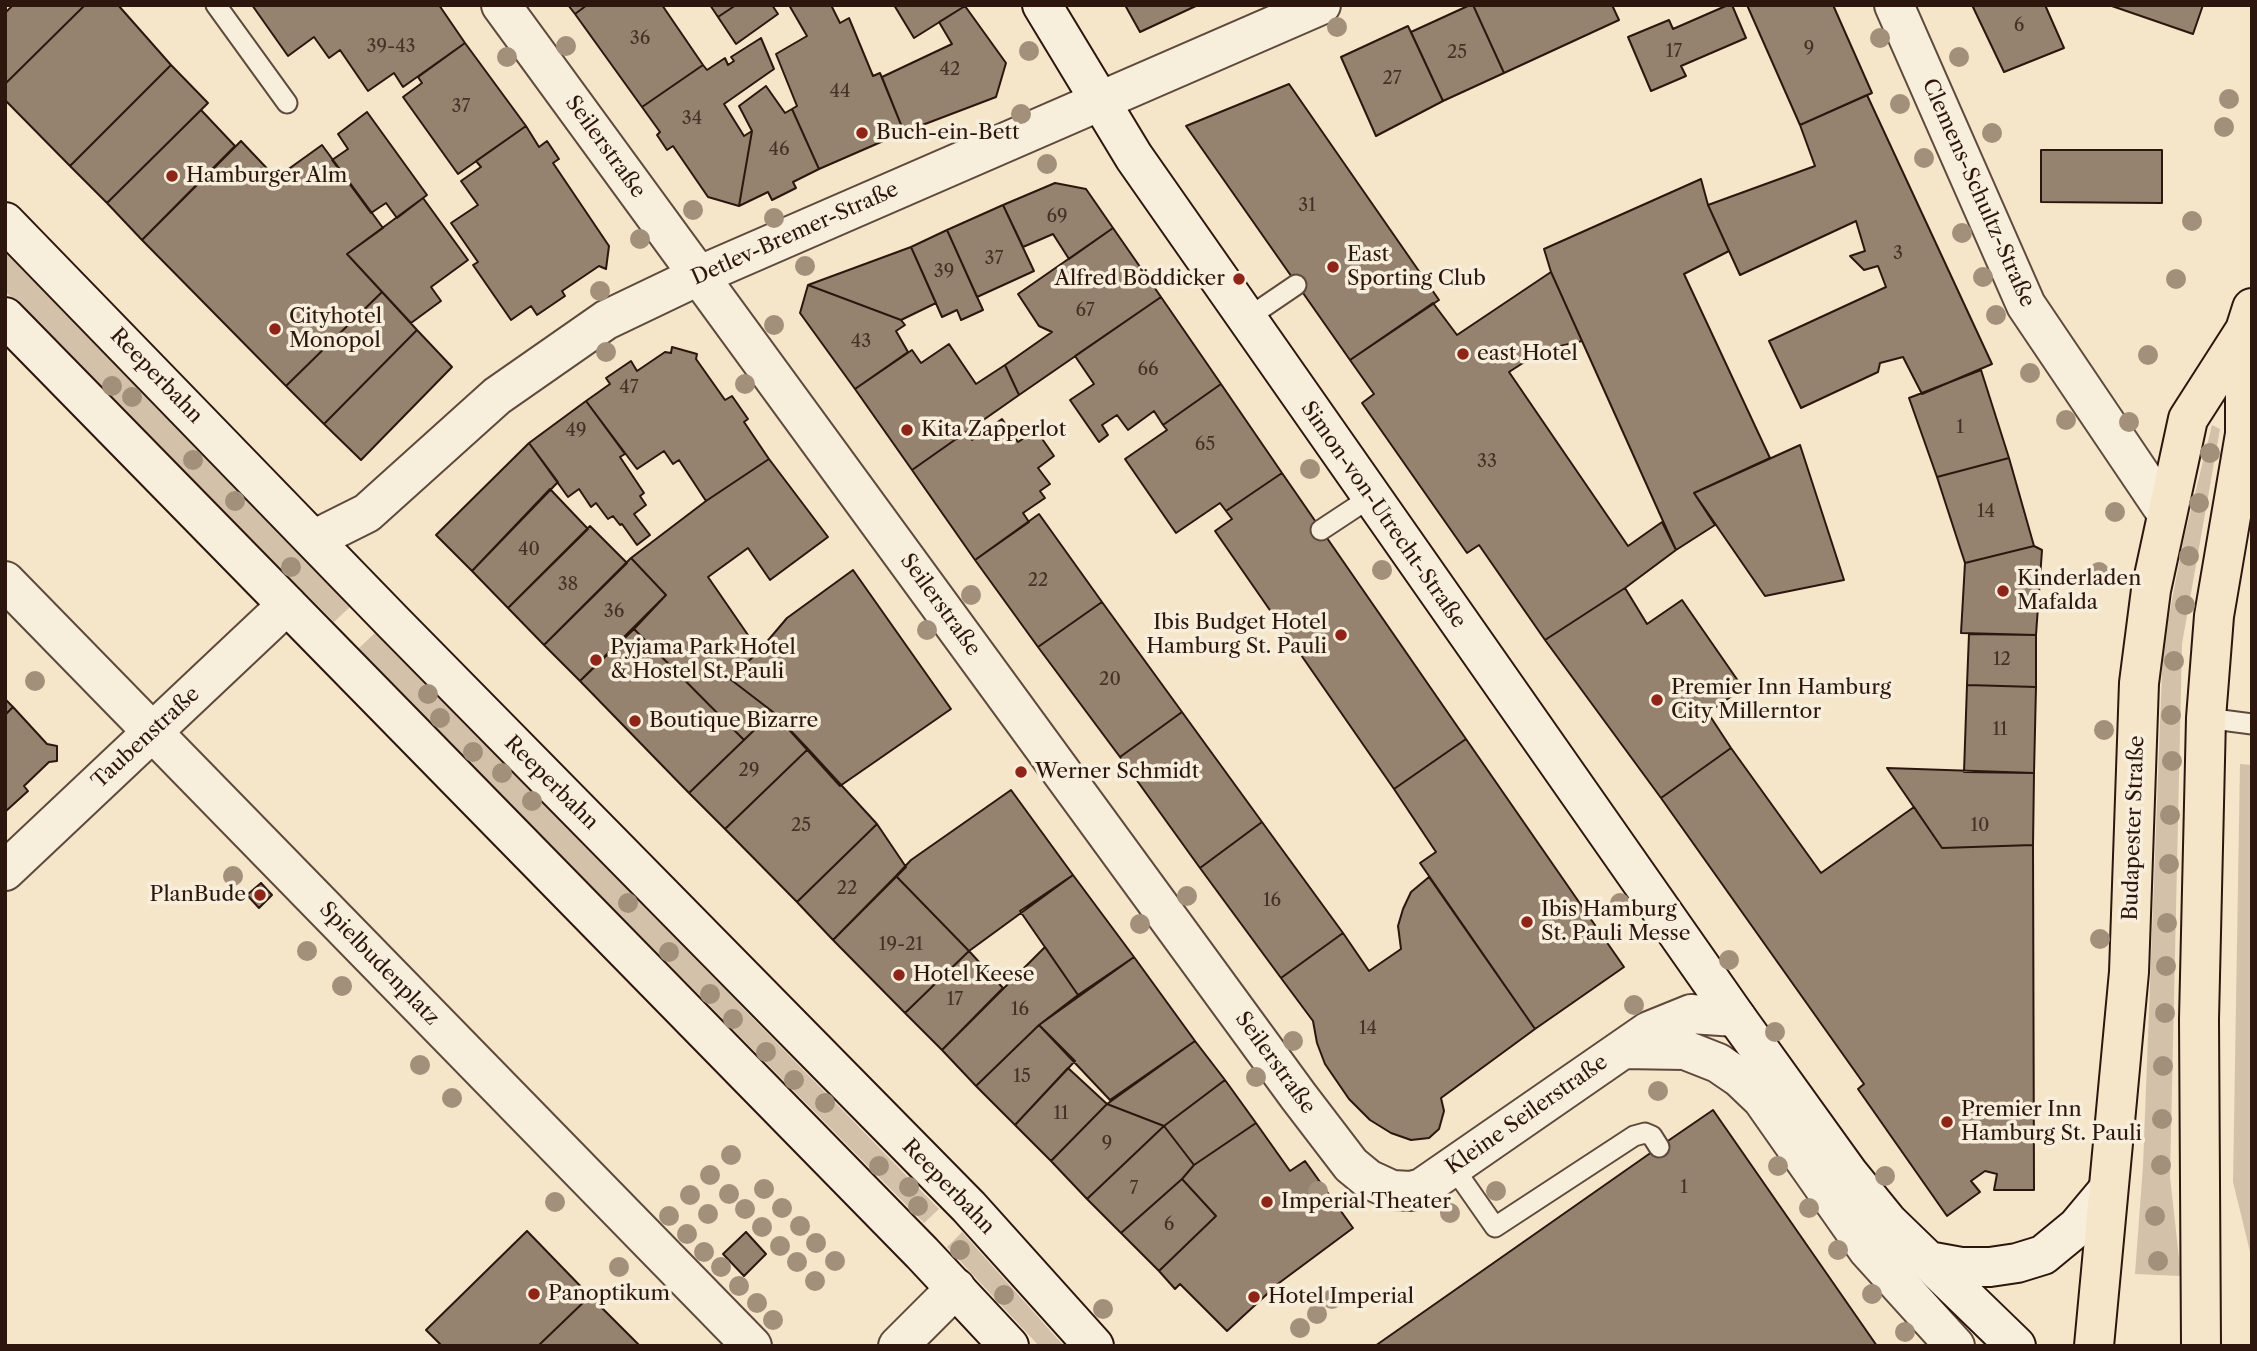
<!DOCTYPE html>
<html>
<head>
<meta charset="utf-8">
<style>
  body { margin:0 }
  #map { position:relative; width:2257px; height:1351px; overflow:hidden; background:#f5e5c9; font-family:"Libre Caslon Text",serif }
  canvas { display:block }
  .frame { position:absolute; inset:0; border:7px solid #2c160e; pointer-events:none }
</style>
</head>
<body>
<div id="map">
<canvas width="2257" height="1351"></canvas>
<div class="frame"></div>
</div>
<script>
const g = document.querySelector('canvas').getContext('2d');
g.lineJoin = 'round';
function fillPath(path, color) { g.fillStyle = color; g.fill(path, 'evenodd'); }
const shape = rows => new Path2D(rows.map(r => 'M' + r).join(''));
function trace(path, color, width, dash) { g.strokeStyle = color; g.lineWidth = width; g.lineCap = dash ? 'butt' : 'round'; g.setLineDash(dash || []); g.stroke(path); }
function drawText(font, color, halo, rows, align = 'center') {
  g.font = font + ' "Libre Caslon Text",serif'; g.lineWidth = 7; g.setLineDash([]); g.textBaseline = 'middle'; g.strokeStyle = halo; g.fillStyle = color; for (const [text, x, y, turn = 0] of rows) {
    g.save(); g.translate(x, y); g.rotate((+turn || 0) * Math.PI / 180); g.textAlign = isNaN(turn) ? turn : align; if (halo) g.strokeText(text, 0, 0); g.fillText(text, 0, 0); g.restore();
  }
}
const green = shape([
  [5,252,351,606,334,622,5,291],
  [2212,425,2220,429,2182,644,2170,1177,2181,1276,2135,1274,2143,1166,2163,646,2184,538],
  [376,632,939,1209,924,1223,358,649],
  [2240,764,2252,765,2252,1260,2233,1182],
  [962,1232,1064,1346,1039,1346,947,1247]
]);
const building = shape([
  [13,5,85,5,5,84,5,13,13,5],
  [85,5,118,5,171,65,70,166,5,100,5,84,85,5],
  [252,5,439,5,465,43,403,87,394,73,368,91,340,50,329,58,314,37,288,56,252,5],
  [568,5,587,5,575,14,568,5],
  [587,5,662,5,703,65,642,107,575,14,587,5],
  [710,5,736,5,718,17,710,5],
  [736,5,772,5,778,14,736,44,718,17,736,5],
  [789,5,831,5,840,23,849,18,873,76,880,73,904,132,819,169,792,109,797,106,776,54,807,36,789,5],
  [894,5,964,5,965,6,914,38,894,5],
  [1125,5,1198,5,1140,32,1125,5],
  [1470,5,1473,5,1504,73,1443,101,1411,32,1470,5],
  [1473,5,1612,5,1619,20,1504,73,1473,5],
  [1728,5,1732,5,1746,38,1681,66,1686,76,1651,91,1628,37,1669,20,1673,29,1728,5],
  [1747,5,1833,5,1872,93,1800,125,1747,5],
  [1972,5,2045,5,2064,48,2004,72,1972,5],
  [2109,5,2203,5,2193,34,2109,5],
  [965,6,1006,63,996,97,904,132,882,77,952,44,939,22,965,6],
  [1408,26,1443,101,1376,136,1341,57,1408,26],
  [761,38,774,69,724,104,744,136,752,131,739,206,708,197,673,146,667,150,657,135,660,132,642,107,703,65,707,70,725,58,728,65,734,61,731,57,761,38],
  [465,43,526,126,458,174,403,97,422,83,418,77,465,43],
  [171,65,208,103,107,203,70,166,171,65],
  [1289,84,1439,300,1350,360,1186,126,1289,84],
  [766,86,785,113,792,109,819,169,793,182,796,188,772,200,768,192,739,206,752,131,739,106,766,86],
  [1867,95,1992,364,1922,394,1903,357,1880,363,1878,372,1801,408,1769,341,1886,287,1878,266,1864,270,1850,256,1865,251,1856,221,1740,275,1708,205,1815,166,1800,125,1867,95],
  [201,110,235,146,142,240,107,203,201,110],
  [367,112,427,195,397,218,386,203,371,213,332,160,348,149,338,134,367,112],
  [526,126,539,147,547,141,559,159,553,163,609,246,606,269,599,266,562,291,565,296,537,315,531,306,511,320,473,265,478,262,451,223,478,205,461,181,481,167,476,161,526,126],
  [241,141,276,178,322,145,383,228,347,254,382,292,286,386,142,240,241,141],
  [2041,150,2162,150,2162,203,2041,202,2041,150],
  [1701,179,1708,205,1729,251,1684,274,1770,458,1694,493,1715,525,1676,550,1551,272,1544,249,1701,179],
  [1055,183,1086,189,1113,228,1069,259,1053,234,1023,247,1003,205,1055,183],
  [423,198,468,260,431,287,441,301,411,323,347,254,423,198],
  [1003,205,1034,271,977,297,947,230,1003,205],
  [1113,228,1161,297,1019,395,1005,365,1052,332,1039,326,1018,294,1113,228],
  [947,230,983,310,961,320,957,310,942,317,911,247,947,230],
  [911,247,936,303,901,320,808,285,911,247],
  [1551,272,1582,341,1543,350,1509,372,1628,546,1662,522,1676,550,1625,588,1545,640,1479,545,1467,553,1362,403,1374,394,1350,360,1433,303,1457,335,1551,272],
  [808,285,901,320,905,325,896,331,908,352,855,389,800,313,808,285],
  [382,292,417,330,324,424,286,386,382,292],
  [1161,297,1221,384,1163,425,1154,411,1128,430,1117,415,1102,425,1108,435,1099,442,1070,400,1094,384,1075,356,1161,297],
  [417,330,452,367,361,460,324,424,417,330],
  [949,344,976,384,1005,365,1019,395,912,470,855,389,912,350,921,363,949,344],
  [672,347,697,354,696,359,725,400,732,396,748,419,744,422,769,459,706,501,679,460,673,464,664,451,637,469,586,401,610,384,606,378,631,361,637,371,665,352,671,353,672,347],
  [1981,370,2009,458,1937,477,1909,398,1981,370],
  [1221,384,1282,473,1226,511,1220,503,1176,533,1125,459,1167,430,1163,425,1221,384],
  [586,401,625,454,620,457,644,493,640,496,646,505,634,514,650,535,637,545,622,524,620,525,613,516,608,519,596,503,591,507,579,489,568,497,529,443,586,401],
  [1002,419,1018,442,1036,430,1054,456,1038,468,1050,484,1040,491,1045,498,1023,513,1029,522,975,560,912,470,966,432,972,440,1002,419],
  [529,443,558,482,472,571,436,535,529,443],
  [1800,445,1844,580,1765,596,1694,493,1800,445],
  [2009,458,2034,546,1965,563,1937,477,2009,458],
  [769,459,828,537,770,580,748,548,708,577,759,651,730,679,773,712,744,740,634,629,666,595,631,558,706,501,769,459],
  [1282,473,1466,739,1394,789,1215,531,1232,519,1226,511,1282,473],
  [550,489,588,529,508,608,472,571,550,489],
  [1039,514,1102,602,1038,647,975,560,1039,514],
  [590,526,627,563,544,645,508,608,590,526],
  [2034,546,2042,550,2036,635,1961,633,1965,563,2034,546],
  [631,558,666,595,580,681,544,645,631,558],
  [853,570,951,709,840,786,773,712,730,679,759,651,787,618,853,570],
  [1625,588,1647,624,1682,600,1743,688,1708,713,1731,748,1661,798,1545,640,1625,588],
  [1102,602,1182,712,1120,757,1038,647,1102,602],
  [634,629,744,740,689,793,580,681,634,629],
  [1969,634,2036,635,2036,687,1967,685,1969,634],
  [1967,685,2036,687,2034,773,1964,772,1967,685],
  [5,699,13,707,5,715,5,699],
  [13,707,47,744,57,746,57,761,49,762,24,786,28,791,6,811,5,715,13,707],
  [773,712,808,749,725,829,689,793,773,712],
  [1182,712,1262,822,1200,868,1120,757,1182,712],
  [1466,739,1624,967,1535,1029,1420,863,1436,852,1394,789,1466,739],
  [1731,748,1821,873,1914,807,1942,848,2033,845,2034,1190,1994,1190,1997,1174,1985,1171,1971,1181,1980,1192,1947,1216,1858,1089,1864,1084,1661,798,1731,748],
  [808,749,877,824,797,902,725,829,808,749],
  [1887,768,2034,773,2033,845,1942,848,1887,768],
  [1011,790,1073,875,969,951,896,876,911,860,1011,790],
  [1262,822,1343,933,1281,978,1200,868,1262,822],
  [877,824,906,867,833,940,797,902,877,824],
  [1073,875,1134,957,1078,995,1020,911,1073,875],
  [896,876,969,951,905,1013,833,940,896,876],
  [1429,877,1535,1029,1441,1098,1444,1111,1439,1129,1429,1138,1411,1140,1391,1133,1370,1120,1349,1099,1325,1064,1317,1043,1313,1021,1281,978,1343,933,1369,971,1401,949,1398,926,1403,909,1411,892,1429,877],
  [261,883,272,895,259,908,247,895,261,883],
  [1045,947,1078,995,1039,1025,976,1086,942,1050,1045,947],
  [969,951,1003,988,942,1050,905,1013,969,951],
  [1134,957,1195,1041,1110,1100,1039,1025,1134,957],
  [1039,1025,1075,1061,1015,1125,976,1086,1039,1025],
  [1195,1041,1225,1080,1164,1126,1107,1104,1195,1041],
  [1068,1068,1107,1104,1051,1161,1015,1125,1068,1068],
  [1225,1080,1256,1123,1194,1165,1164,1126,1225,1080],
  [1107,1104,1164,1126,1087,1199,1051,1161,1107,1104],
  [1713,1110,1877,1346,1375,1346,1659,1147,1713,1110],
  [1256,1123,1290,1171,1305,1161,1353,1228,1279,1283,1227,1331,1180,1284,1175,1289,1159,1271,1216,1216,1182,1179,1194,1165,1256,1123],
  [1164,1126,1194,1165,1182,1179,1121,1233,1087,1199,1164,1126],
  [1182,1179,1216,1216,1159,1271,1121,1233,1182,1179],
  [527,1231,590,1296,538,1346,442,1346,426,1330,527,1231],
  [746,1232,766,1254,744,1276,723,1254,746,1232],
  [590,1296,640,1346,538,1346,590,1296]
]);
const lane = shape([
  [216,5,287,103],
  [1246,319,1296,285],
  [1321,530,1371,497],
  [2206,718,2252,724],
  [1453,1167,1495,1227,1634,1136,1645,1133,1652,1136,1659,1147]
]);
const street = shape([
  [501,5,1299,1097,1351,1165,1368,1179,1392,1190,1411,1191,1422,1188,1649,1031,1691,1014,1736,1017],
  [1894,5,2026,305,2167,514],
  [315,539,367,513,497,396,606,320,698,276,1321,5],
  [5,581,752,1346],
  [5,871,287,605],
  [1623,1049,1685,1050,1718,1063,1740,1078,1762,1099,1868,1250,1955,1346],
  [898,1346,956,1288]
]);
const secondary = shape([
  [1042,5,1134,157,1736,1017,1849,1174,1888,1222,2016,1346],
  [5,222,394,623,969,1207,1094,1346],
  [5,317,922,1253,1009,1346],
  [1928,1261,1961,1267,1990,1267,2017,1263,2043,1255,2077,1227,2108,1190]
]);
const primary = shape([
  [2094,1346,2129,972,2139,683,2151,590,2188,419,2245,330],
  [2201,1346,2199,1019,2206,718,2214,616,2245,434,2245,330,2252,308]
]);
const trees = [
  [1337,27],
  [1880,38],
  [566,46],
  [1029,51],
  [507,57],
  [1959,57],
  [2229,99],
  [1900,104],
  [1021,114],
  [2224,127],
  [1992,133],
  [1924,158],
  [1047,164],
  [693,210],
  [774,218],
  [2192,221],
  [1962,233],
  [640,239],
  [805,266],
  [1983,277],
  [2176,279],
  [600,291],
  [1996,315],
  [774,325],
  [606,352],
  [2148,355],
  [2030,373],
  [745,384],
  [112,386],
  [132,397],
  [2066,420],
  [2129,422],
  [2210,453],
  [193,460],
  [1310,469],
  [235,501],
  [2199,503],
  [2115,512],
  [2189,556],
  [291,567],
  [1382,570],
  [2099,572],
  [971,595],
  [2185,605],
  [927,630],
  [2174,661],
  [35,681],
  [428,694],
  [2171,715],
  [440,718],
  [2104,730],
  [473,752],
  [2172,761],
  [502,773],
  [532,801],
  [2170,815],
  [2169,864],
  [233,876],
  [1187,896],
  [628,903],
  [1620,903],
  [2167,923],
  [1140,924],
  [2100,939],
  [307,951],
  [669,952],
  [1729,960],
  [2166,966],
  [342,986],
  [710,994],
  [1634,1005],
  [2165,1013],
  [733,1019],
  [1775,1032],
  [1293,1041],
  [766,1052],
  [420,1065],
  [2163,1066],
  [1256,1077],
  [794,1080],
  [1658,1091],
  [452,1098],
  [825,1103],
  [2162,1119],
  [731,1155],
  [2161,1165],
  [879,1166],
  [1778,1166],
  [710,1175],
  [1885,1176],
  [909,1187],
  [764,1189],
  [1318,1191],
  [1496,1191],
  [729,1194],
  [690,1195],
  [555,1202],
  [918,1206],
  [782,1208],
  [1809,1208],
  [745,1209],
  [1450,1213],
  [708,1214],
  [669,1216],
  [2155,1216],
  [800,1226],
  [762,1227],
  [687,1234],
  [816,1243],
  [780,1246],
  [960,1250],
  [1838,1250],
  [704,1252],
  [835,1261],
  [2158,1261],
  [797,1262],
  [619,1267],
  [721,1267],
  [815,1281],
  [739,1286],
  [1872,1294],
  [1004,1295],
  [1332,1299],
  [757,1303],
  [1103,1309],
  [1317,1314],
  [773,1320],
  [1300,1328],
  [1905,1332]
];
const markers = [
  [862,133,7,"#8f2418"],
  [172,176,7,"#8f2418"],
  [1333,267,7,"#8f2418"],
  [1239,279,7,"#8f2418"],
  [275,329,7,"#8f2418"],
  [1463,354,7,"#8f2418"],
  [907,430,7,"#8f2418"],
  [2003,591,7,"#8f2418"],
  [1341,635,7,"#8f2418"],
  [596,660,7,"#8f2418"],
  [1657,700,7,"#8f2418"],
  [635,721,7,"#8f2418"],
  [1021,772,7,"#8f2418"],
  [260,895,7,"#8f2418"],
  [1527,922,7,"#8f2418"],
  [899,975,7,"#8f2418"],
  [1947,1122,7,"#8f2418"],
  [1267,1202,7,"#8f2418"],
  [534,1294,7,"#8f2418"],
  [1254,1297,7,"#8f2418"]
];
const numberNames = [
  ["6",2019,26],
  ["36",640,39],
  ["39-43",391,47],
  ["9",1809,49],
  ["17",1674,52],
  ["25",1457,53],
  ["42",950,70],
  ["27",1392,79],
  ["44",840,92],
  ["37",461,107],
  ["34",692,119],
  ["46",779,150],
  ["31",1307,206],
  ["69",1057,217],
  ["3",1898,254],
  ["37",994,259],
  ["39",944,272],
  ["67",1085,311],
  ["43",861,342],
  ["66",1148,370],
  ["47",629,388],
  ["1",1960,428],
  ["49",576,431],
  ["65",1205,445],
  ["33",1487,462],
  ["14",1986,512],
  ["40",529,550],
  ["22",1038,581],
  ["38",568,585],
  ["36",614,612],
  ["12",2002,660],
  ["20",1110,680],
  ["11",2000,730],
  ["29",749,771],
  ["25",801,826],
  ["10",1980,826],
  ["22",847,889],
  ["16",1272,901],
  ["19-21",901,945],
  ["17",955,1000],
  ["16",1020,1010],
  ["14",1368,1029],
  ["15",1022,1077],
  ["11",1061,1114],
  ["9",1107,1144],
  ["1",1684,1188],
  ["7",1134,1189],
  ["6",1169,1225]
];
const poiNames = [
  ["Buch-ein-Bett",876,133],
  ["Hamburger Alm",186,176],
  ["East",1347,255],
  ["Sporting Club",1347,279],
  ["Alfred Böddicker",1225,279,"right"],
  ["Cityhotel",289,317],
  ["Monopol",289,341],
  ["east Hotel",1477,354],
  ["Kita Zapperlot",921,430],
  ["Kinderladen",2017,579],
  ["Mafalda",2017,603],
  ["Ibis Budget Hotel",1327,623,"right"],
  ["Hamburg St. Pauli",1327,647,"right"],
  ["Pyjama Park Hotel",610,648],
  ["& Hostel St. Pauli",610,672],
  ["Premier Inn Hamburg",1671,688],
  ["City Millerntor",1671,712],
  ["Boutique Bizarre",649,721],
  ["Werner Schmidt",1035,772],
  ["PlanBude",246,895,"right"],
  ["Ibis Hamburg",1541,910],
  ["St. Pauli Messe",1541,934],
  ["Hotel Keese",913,975],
  ["Premier Inn",1961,1110],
  ["Hamburg St. Pauli",1961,1134],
  ["Imperial Theater",1281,1202],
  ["Panoptikum",548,1294],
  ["Hotel Imperial",1268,1297]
];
const streetNames = [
  ["Seilerstraße",605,147,54],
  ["Clemens-Schultz-Straße",1978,193,66],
  ["Detlev-Bremer-Straße",795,234,-24],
  ["Reeperbahn",156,376,46],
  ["Simon-von-Utrecht-Straße",1383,515,55],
  ["Seilerstraße",940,605,54],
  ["Taubenstraße",146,738,-43],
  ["Reeperbahn",551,783,45],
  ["Budapester Straße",2134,828,-88],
  ["Spielbudenplatz",379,964,46],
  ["Seilerstraße",1275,1063,54],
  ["Kleine Seilerstraße",1527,1115,-35],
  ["Reeperbahn",948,1187,46]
];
fillPath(green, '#d3c2a9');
fillPath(building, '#95826f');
trace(building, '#2c160e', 2);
trace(lane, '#5e4a3d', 23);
trace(street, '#5e4a3d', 42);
trace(secondary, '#2c160e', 42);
trace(primary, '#2c160e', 42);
trace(lane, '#f8eedc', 19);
trace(street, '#f8eedc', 38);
trace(secondary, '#f8eedc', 38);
trace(primary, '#f5e5c9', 38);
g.fillStyle = '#a2907b';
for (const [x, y] of trees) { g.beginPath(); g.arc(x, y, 10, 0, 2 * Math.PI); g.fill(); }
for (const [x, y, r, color] of markers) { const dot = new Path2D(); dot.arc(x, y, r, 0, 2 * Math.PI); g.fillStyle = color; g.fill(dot); trace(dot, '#f8eedc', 2.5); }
drawText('18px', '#463126', null, numberNames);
drawText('21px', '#2c160e', '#f8eedc', poiNames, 'left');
drawText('21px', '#2c160e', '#f8eedc', streetNames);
</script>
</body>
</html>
